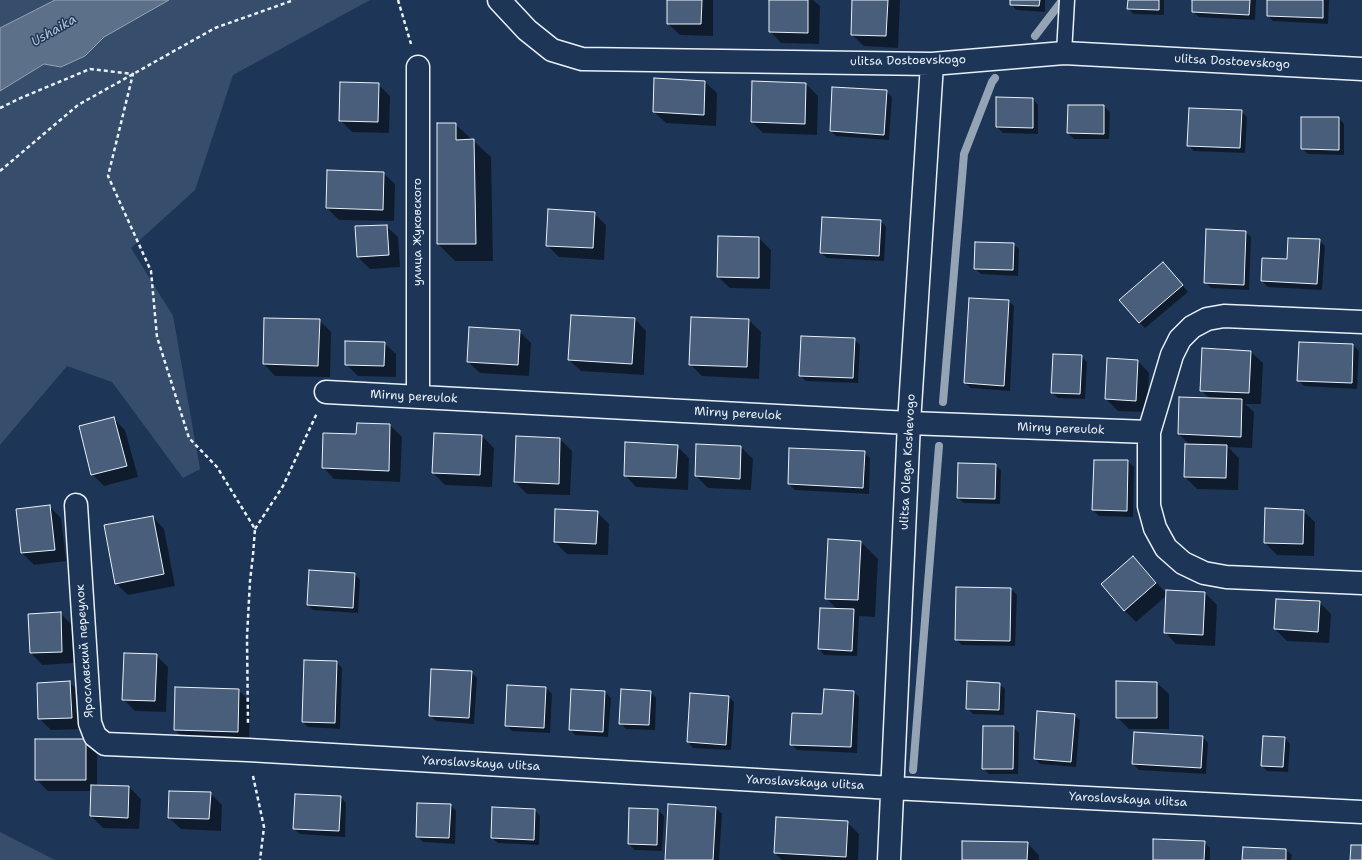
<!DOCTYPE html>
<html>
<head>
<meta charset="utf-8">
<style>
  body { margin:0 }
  canvas { display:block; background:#1d3557 }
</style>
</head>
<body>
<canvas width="1362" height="860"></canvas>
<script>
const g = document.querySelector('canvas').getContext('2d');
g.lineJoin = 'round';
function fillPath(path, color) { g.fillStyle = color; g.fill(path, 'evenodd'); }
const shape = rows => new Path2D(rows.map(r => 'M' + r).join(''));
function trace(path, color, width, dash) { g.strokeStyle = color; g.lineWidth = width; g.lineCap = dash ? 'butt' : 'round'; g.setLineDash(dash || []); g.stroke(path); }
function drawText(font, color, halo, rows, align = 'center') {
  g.font = font + ' "Shantell Sans",sans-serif'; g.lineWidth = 3; g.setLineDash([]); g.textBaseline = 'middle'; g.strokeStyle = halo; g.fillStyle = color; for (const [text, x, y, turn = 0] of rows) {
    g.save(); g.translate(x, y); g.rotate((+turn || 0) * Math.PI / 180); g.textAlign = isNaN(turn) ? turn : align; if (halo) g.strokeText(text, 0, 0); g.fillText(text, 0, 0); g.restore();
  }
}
const green = shape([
  [0,0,55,0,0,28],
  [169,0,370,0,233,75,195,190,131,248,173,316,200,469,183,478,112,382,67,366,0,445,0,91,45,64,61,67,85,56,104,37],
  [0,832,55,860,0,860]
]);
const water = shape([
  [55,0,169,0,104,37,85,56,61,67,44,64,0,91,0,28,55,0]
]);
const shadow = shape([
  [668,0,713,0,713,36,680,35,668,24],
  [770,0,813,0,820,6,819,44,781,43,770,31],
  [853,0,900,0,898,48,864,46,852,35],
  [1011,0,1045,0,1045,12,1016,10,1011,4],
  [1129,0,1164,0,1164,15,1134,14,1128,9],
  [1193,0,1256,0,1255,20,1199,17,1193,12],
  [1268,0,1329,0,1328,24,1273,21,1268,16],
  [705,82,717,93,716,126,666,123,654,112],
  [378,84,390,96,389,133,352,132,340,120],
  [806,84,818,96,817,135,763,133,752,122],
  [886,91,892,97,889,140,836,136,831,131],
  [1033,99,1038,105,1038,134,1003,133,997,127],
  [1069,106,1104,106,1110,112,1109,139,1074,139,1068,133],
  [1241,111,1247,117,1245,153,1194,151,1188,145],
  [1339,118,1344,124,1344,155,1308,154,1302,149],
  [455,124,491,157,493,261,455,261,438,244],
  [328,171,383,173,395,184,394,221,339,220,327,208],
  [594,213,606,225,604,260,559,257,547,245],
  [881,221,886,227,884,261,827,258,821,253],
  [386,226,398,237,400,267,370,269,358,257],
  [1245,232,1251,237,1249,290,1211,288,1205,282],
  [759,238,771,250,770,289,730,288,718,277],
  [1319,240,1325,246,1322,290,1268,287,1262,281,1263,259,1288,260],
  [1013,244,1019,249,1018,276,981,274,975,269],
  [1169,269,1188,292,1145,328,1139,322],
  [1009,301,1014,306,1010,391,971,388,965,383],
  [265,319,319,320,331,332,330,377,275,376,264,364],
  [635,319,646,331,644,375,581,371,569,360],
  [749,320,761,332,759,379,702,376,690,364],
  [519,331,531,343,529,376,480,373,468,362],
  [854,339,860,345,858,383,806,381,800,375],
  [384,343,396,354,396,377,358,376,346,364],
  [1300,343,1353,345,1359,351,1357,389,1304,386,1298,380],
  [1203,349,1251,352,1263,363,1261,404,1245,404,1254,412,1252,448,1228,447,1239,458,1238,490,1197,489,1185,477,1190,445,1179,434,1210,399,1201,390],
  [1081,356,1087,362,1085,399,1058,398,1052,393],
  [1138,361,1149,373,1147,412,1118,411,1106,399],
  [114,419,125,430,138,477,104,486,92,474],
  [358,424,390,425,402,437,400,482,334,479,323,467,357,435],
  [482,436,494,448,492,487,445,485,433,473],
  [560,439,572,451,570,495,527,494,515,482],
  [697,445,741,447,753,459,751,490,708,488,696,476],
  [677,446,689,458,688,490,636,487,625,475],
  [864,452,870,458,869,494,795,490,789,484],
  [1095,461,1128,461,1134,467,1133,517,1099,516,1093,510],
  [995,465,1001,470,1000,504,964,503,958,498],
  [49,506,61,518,66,561,34,565,22,553],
  [1266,509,1303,511,1315,522,1314,556,1277,555,1265,543],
  [597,512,609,524,608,555,567,554,555,542],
  [153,517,164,529,175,586,128,595,116,583],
  [860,541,878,559,875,617,859,616,857,656,824,655,819,649,837,609,826,598],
  [1133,557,1167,594,1167,591,1205,593,1217,605,1215,646,1176,644,1165,632,1166,596,1136,622,1124,610],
  [355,574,360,580,358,613,313,610,308,605],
  [957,588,1011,589,1017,595,1015,646,962,645,956,640],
  [1319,602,1331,614,1329,643,1287,641,1275,629],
  [60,613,72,625,74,663,42,665,31,653],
  [156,655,168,667,166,712,135,711,123,699],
  [337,662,342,668,340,729,308,727,303,722],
  [471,672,477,678,474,724,436,721,430,715],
  [70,683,82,694,83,729,51,730,39,718],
  [1157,683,1169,694,1169,729,1129,729,1117,717],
  [999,684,1005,689,1004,715,973,714,967,708],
  [546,688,552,694,550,733,512,731,506,725],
  [238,690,250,701,249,743,187,741,175,730],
  [605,692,611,698,608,737,575,735,570,729],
  [651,692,656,698,655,730,626,729,620,723],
  [854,692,859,697,857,753,797,750,791,744,823,715],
  [729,697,734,702,731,750,693,748,688,742],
  [1074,715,1080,720,1076,767,1040,764,1035,759],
  [1013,727,1019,733,1018,774,989,774,983,768],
  [1203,737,1208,743,1206,774,1139,770,1133,764],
  [1285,738,1290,744,1288,772,1267,771,1262,766],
  [86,740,97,752,97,786,129,787,141,799,139,829,103,828,91,816,92,791,48,791,36,779],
  [210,793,222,805,221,831,181,829,169,818],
  [341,797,346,803,345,837,300,834,294,829],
  [451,805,456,811,455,844,423,842,417,836],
  [716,808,722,814,719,860,666,860],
  [535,810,540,816,539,845,498,843,492,838],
  [658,810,664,816,662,851,635,850,629,844],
  [847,822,859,834,858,860,782,860,775,853],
  [1204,842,1210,848,1210,860,1154,860],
  [1027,843,1039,855,1039,860,963,860],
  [1286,850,1292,855,1291,860,1243,860]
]);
const stream = shape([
  [1035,36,1061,2,1061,0],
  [943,402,964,154,992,82,995,78],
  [913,770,939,446]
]);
const building = shape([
  [667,0,702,0,701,24,667,24,667,0],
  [769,0,808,0,808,33,769,32,769,0],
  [852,0,888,0,886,36,851,35,852,0],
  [1010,0,1040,0,1039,6,1010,5,1010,0],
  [1128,0,1159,0,1159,10,1127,9,1128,0],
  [1192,0,1250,0,1249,15,1192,12,1192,0],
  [1267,0,1323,0,1323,18,1267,16,1267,0],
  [654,78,705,81,704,115,653,112,654,78],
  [752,81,806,83,805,124,751,122,752,81],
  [340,82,379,83,378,122,339,121,340,82],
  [832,87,887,90,884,135,830,131,832,87],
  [996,97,1033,98,1033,128,996,127,996,97],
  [1068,105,1104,105,1104,134,1067,133,1068,105],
  [1189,108,1242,110,1240,148,1187,146,1189,108],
  [1301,117,1339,117,1339,150,1301,149,1301,117],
  [437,123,456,123,456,140,474,139,476,244,437,244,437,123],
  [327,170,384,172,383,210,326,208,327,170],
  [548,209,595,212,593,248,546,246,548,209],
  [822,217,881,220,879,256,820,253,822,217],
  [387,225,389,255,357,257,355,226,387,225],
  [1206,229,1246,231,1244,285,1204,283,1206,229],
  [718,236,759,237,759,278,717,277,718,236],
  [1288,238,1320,239,1317,284,1261,281,1262,258,1287,259,1288,238],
  [975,242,1014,243,1013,270,974,269,975,242],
  [1163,262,1183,285,1139,323,1119,300,1163,262],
  [969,298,1009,300,1004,386,964,383,969,298],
  [571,315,635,318,632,364,568,360,571,315],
  [691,317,749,319,747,367,689,365,691,317],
  [264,318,320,319,318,366,263,364,264,318],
  [469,327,520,330,518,365,467,362,469,327],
  [801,336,855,338,853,378,799,376,801,336],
  [345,341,385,342,384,366,345,365,345,341],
  [1299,342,1353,344,1352,383,1297,381,1299,342],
  [1202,348,1251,351,1249,393,1200,391,1202,348],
  [1053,354,1082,355,1080,394,1051,393,1053,354],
  [1107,358,1138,360,1136,401,1105,399,1107,358],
  [1179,397,1242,399,1241,437,1178,434,1179,397],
  [114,417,127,466,91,475,79,426,114,417],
  [357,423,390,424,389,471,322,468,323,433,356,434,357,423],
  [434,433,482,435,480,475,432,473,434,433],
  [516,436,560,438,559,484,514,482,516,436],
  [625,442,678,445,676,478,624,476,625,442],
  [696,444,741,446,740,479,695,476,696,444],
  [1185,444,1227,445,1226,478,1184,477,1185,444],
  [789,448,865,451,863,488,788,484,789,448],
  [1094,460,1128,460,1127,511,1092,510,1094,460],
  [958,463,996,464,995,499,957,498,958,463],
  [50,505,55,550,21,553,16,509,50,505],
  [1265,508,1304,510,1303,544,1264,543,1265,508],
  [555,509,598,511,596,544,554,542,555,509],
  [153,516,164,574,115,584,104,525,153,516],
  [828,539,861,541,858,600,825,599,828,539],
  [1133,556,1156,583,1124,611,1101,584,1133,556],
  [309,570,355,573,353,608,307,605,309,570],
  [956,587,1011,588,1010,641,955,640,956,587],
  [1166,590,1205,592,1203,635,1164,633,1166,590],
  [1276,599,1320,601,1318,632,1274,629,1276,599],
  [820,608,854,609,852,651,818,649,820,608],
  [61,612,62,652,30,653,28,614,61,612],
  [124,653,157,654,155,701,122,700,124,653],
  [304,660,337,661,335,723,302,722,304,660],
  [431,669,472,671,469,718,429,716,431,669],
  [70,681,72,718,38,719,37,683,70,681],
  [967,681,1000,683,999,710,966,709,967,681],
  [1116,681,1157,682,1157,718,1116,718,1116,681],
  [507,685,546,687,544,728,505,726,507,685],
  [175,687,239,689,238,732,174,730,175,687],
  [571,689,605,691,603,732,569,730,571,689],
  [621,689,651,691,649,725,619,724,621,689],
  [824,689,854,691,851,747,790,745,792,713,822,714,824,689],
  [690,693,729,696,726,745,687,742,690,693],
  [1037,711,1075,714,1071,762,1034,759,1037,711],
  [983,726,1014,726,1013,769,982,769,983,726],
  [1134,732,1203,736,1201,768,1132,764,1134,732],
  [1263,736,1285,737,1283,767,1261,766,1263,736],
  [35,739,86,739,86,780,35,780,35,739],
  [91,785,129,786,128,818,90,816,91,785],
  [169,791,211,792,209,819,168,818,169,791],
  [295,794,341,796,339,831,293,829,295,794],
  [417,803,451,804,449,838,416,837,417,803],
  [668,804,716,807,713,860,665,860,668,804],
  [492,807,535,809,534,840,491,838,492,807],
  [629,808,658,809,657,845,628,844,629,808],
  [776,817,848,821,846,857,774,853,776,817],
  [1153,839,1205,841,1204,860,1153,860,1153,839],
  [962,841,1028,842,1027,860,962,860,962,841],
  [1351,845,1362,845,1362,860,1350,860,1351,845],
  [1243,847,1286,849,1286,860,1242,860,1243,847]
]);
const path = shape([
  [398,0,411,44],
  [0,108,23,97,90,69,133,74,108,176,151,271,157,337,189,438,217,467,255,529,253,555,250,581,247,637,248,725],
  [0,171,78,105,215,28,294,0],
  [255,529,283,486,317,413],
  [253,776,264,827,260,860]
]);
const service = shape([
  [1064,53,1067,0]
]);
const minor = shape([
  [499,0,527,30,552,50,582,59,932,64,1064,53,1362,69],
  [418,67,418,397],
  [326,392,909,423,1149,432,1149,506,1155,528,1166,548,1183,563,1204,573,1226,577,1362,583],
  [1149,432,1172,355,1180,339,1192,327,1207,319,1224,316,1362,322],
  [76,505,90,723,95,736,105,744,248,750,892,788,1362,812],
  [889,860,909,423,932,64]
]);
const streetNames = [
  ["ulitsa Dostoevskogo",908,61,-1],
  ["ulitsa Dostoevskogo",1232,62,3],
  ["улица Жуковского",418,232,-90],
  ["Mirny pereulok",414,397,3],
  ["Mirny pereulok",738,414,3],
  ["Mirny pereulok",1061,429,2],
  ["ulitsa Olega Koshevogo",908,462,-87],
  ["Ярославский переулок",85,651,-94],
  ["Yaroslavskaya ulitsa",481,764,3],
  ["Yaroslavskaya ulitsa",805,783,3],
  ["Yaroslavskaya ulitsa",1128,800,3]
];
const waterNames = [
  ["Ushaika",54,31,-30]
];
fillPath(green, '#374d6c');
fillPath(water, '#5d7089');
trace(water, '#95a4b5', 1);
fillPath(shadow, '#0007');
trace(stream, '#95a4b5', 8);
fillPath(building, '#495e7a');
trace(building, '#e8f1f8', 1);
trace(service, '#e8f1f8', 17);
trace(minor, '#e8f1f8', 25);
trace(path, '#e8f1f8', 2.5, [4, 3]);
trace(service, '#1d3557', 14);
trace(minor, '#1d3557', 22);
drawText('12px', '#e8f1f8', '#1d3557', streetNames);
drawText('italic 13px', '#b7c4d1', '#1d3557', waterNames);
</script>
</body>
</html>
